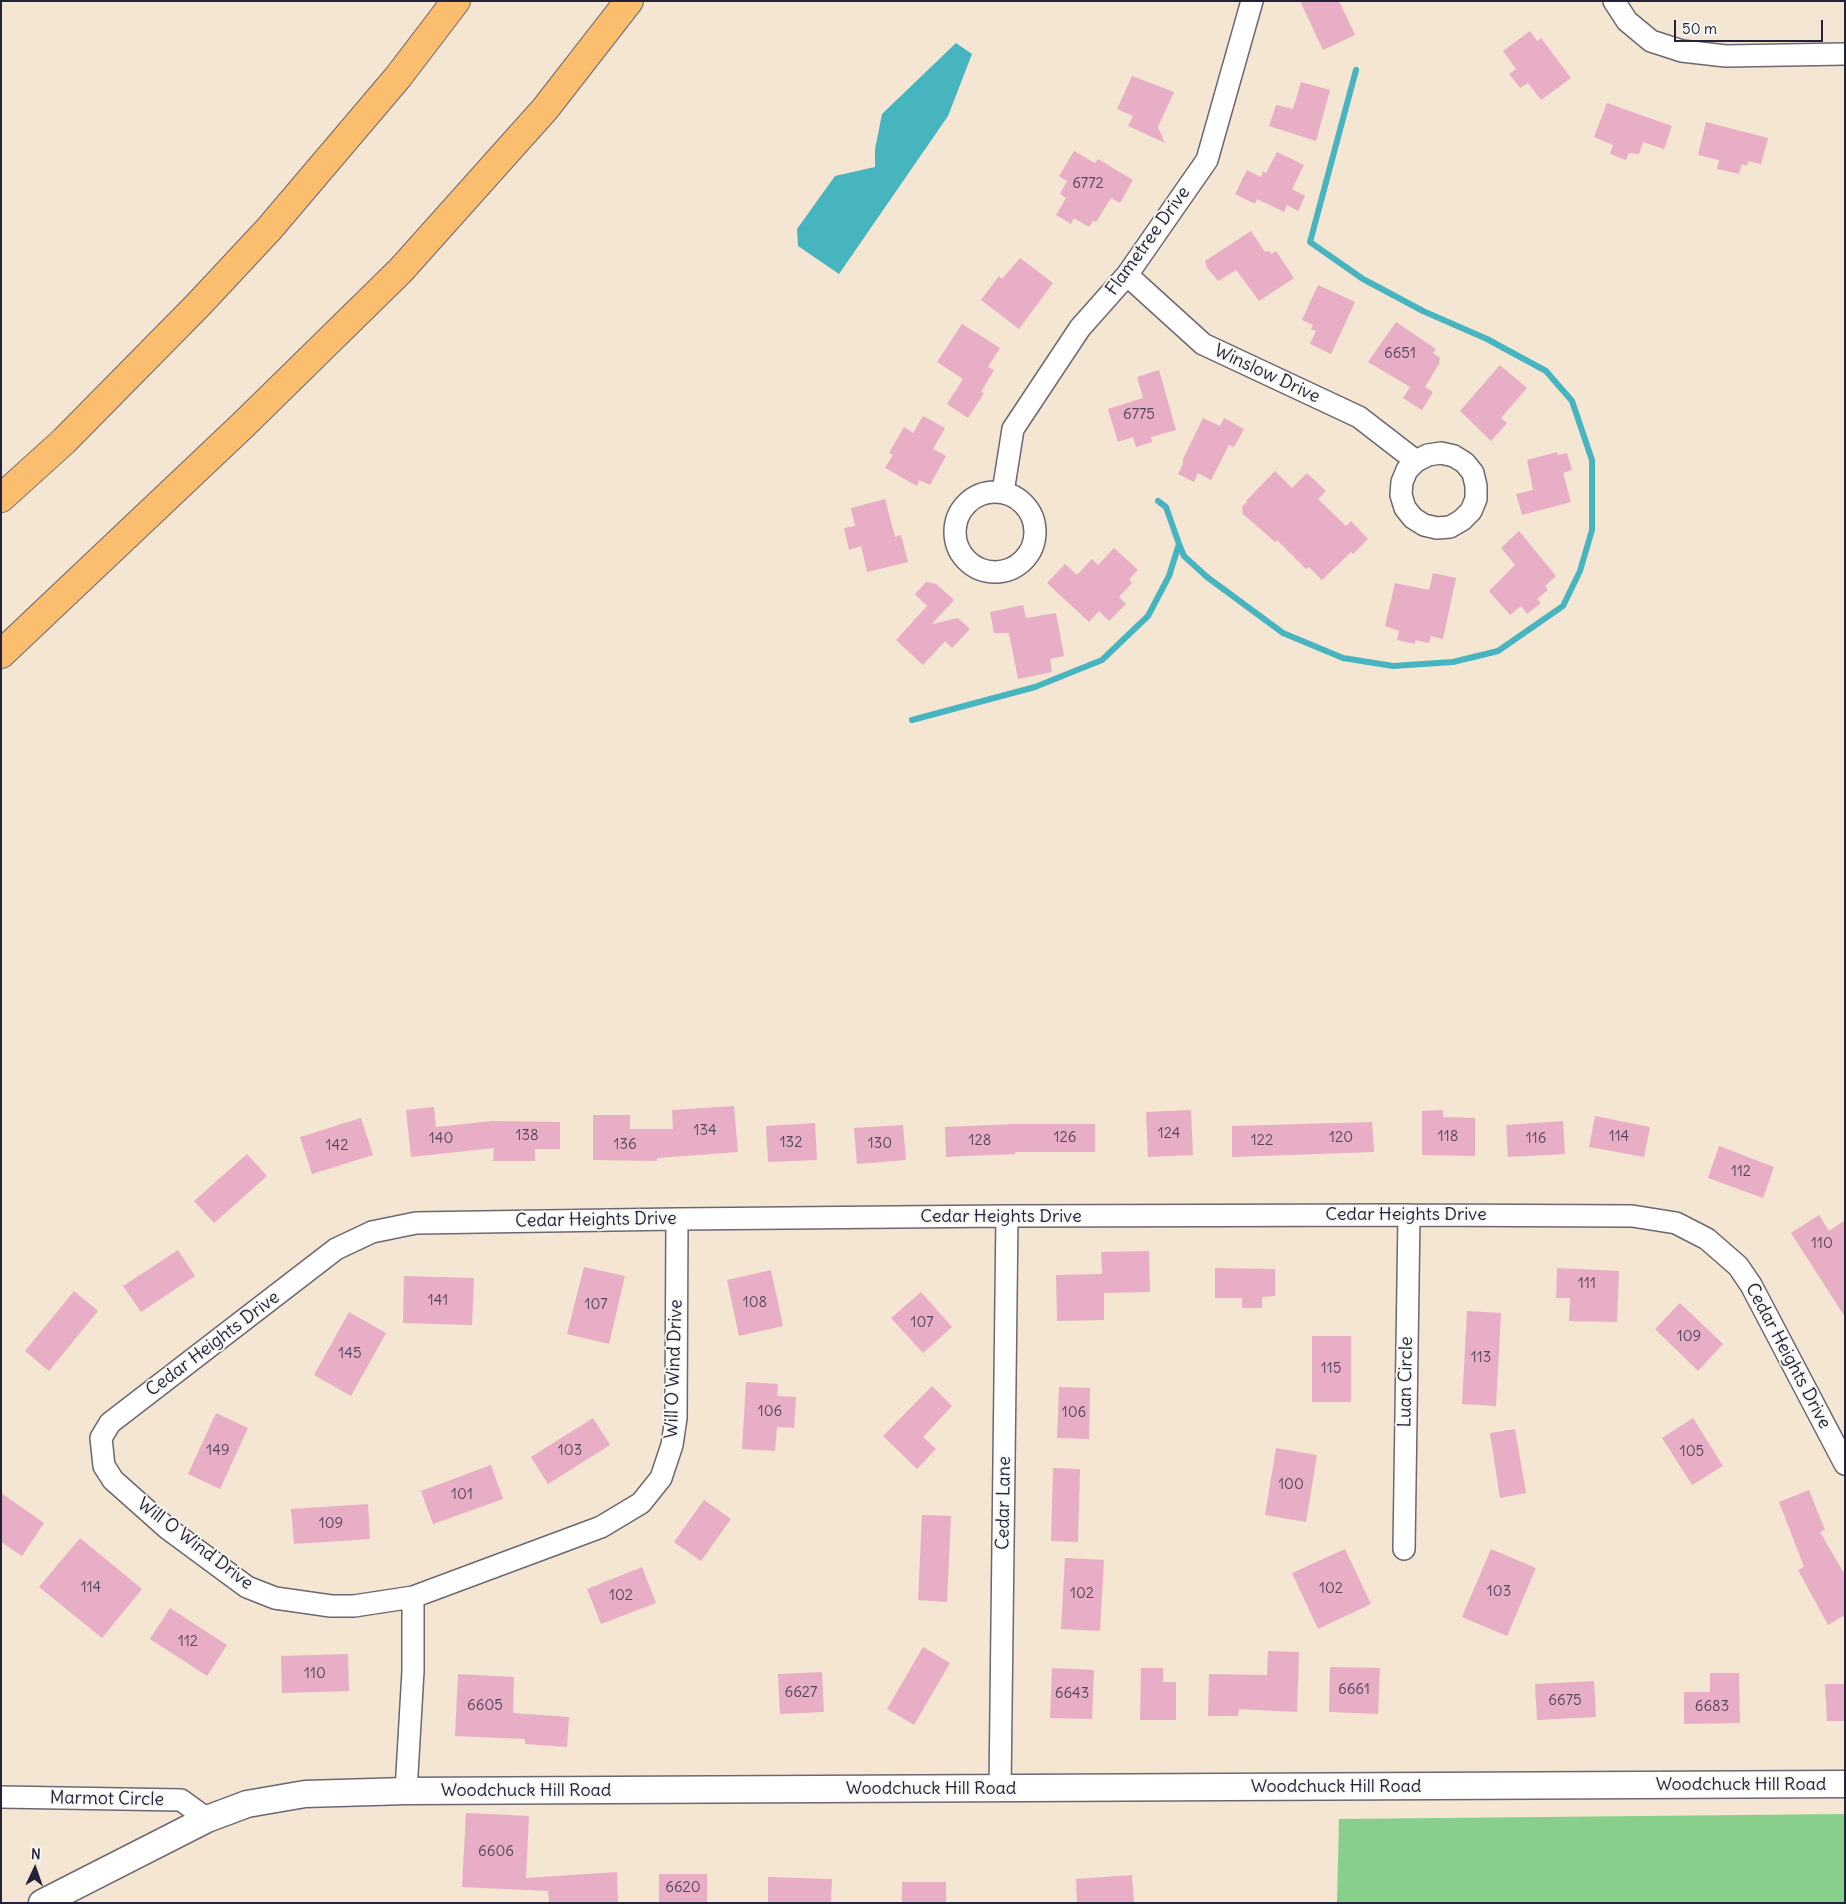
<!DOCTYPE html>
<html>
<head>
<meta charset="utf-8">
<style>
  body { margin:0 }
  #map { position:relative; width:1846px; height:1904px; overflow:hidden; background:#f4e6d3; font-family:Delius,sans-serif }
  canvas { display:block }
  .frame { position:absolute; inset:0; border:2px solid #22223b; pointer-events:none }
  .north { position:absolute; left:10px; top:1844px; width:50px; height:50px; -webkit-text-stroke:4px #f6f6f2; paint-order:stroke; rotate:3deg; font-size:14px; font-weight:700; line-height:20px; text-align:center; color:#22223b }
  .north::after { content:''; display:block; margin:auto; width:18px; height:22px; background:#22223b; clip-path:polygon(50% 0,100% 100%,50% 72%,0 100%) }
  .scale { position:absolute; left:1674px; top:20px; width:149px; height:22px; box-sizing:border-box; border:2px solid #22223b; border-top:0; padding-left:6px; font-size:15px; line-height:18px; white-space:nowrap; color:#22223b; -webkit-text-stroke:4px #f6f6f2; paint-order:stroke }
</style>
</head>
<body>
<div id="map">
<canvas width="1846" height="1904"></canvas>
<div class="frame"></div>
<div class="north">N</div>
<div class="scale">50 m</div>
</div>
<script>
const g = document.querySelector('canvas').getContext('2d');
g.lineJoin = 'round';
function fillPath(path, color) { g.fillStyle = color; g.fill(path, 'evenodd'); }
const shape = rows => new Path2D(rows.map(r => 'M' + r).join(''));
function trace(path, color, width, dash) { g.strokeStyle = color; g.lineWidth = width; g.lineCap = dash ? 'butt' : 'round'; g.setLineDash(dash || []); g.stroke(path); }
function drawText(font, color, halo, rows, align = 'center') {
  g.font = font + ' Delius,sans-serif'; g.lineWidth = 4; g.setLineDash([]); g.textBaseline = 'middle'; g.strokeStyle = halo; g.fillStyle = color; for (const [text, x, y, turn = 0] of rows) {
    g.save(); g.translate(x, y); g.rotate((+turn || 0) * Math.PI / 180); g.textAlign = isNaN(turn) ? turn : align; if (halo) g.strokeText(text, 0, 0); g.fillText(text, 0, 0); g.restore();
  }
}
const green = shape([
  [1845,1814,1845,1903,1337,1903,1339,1819]
]);
const water = shape([
  [956,43,972,54,948,116,839,274,798,246,797,229,835,176,875,167,875,149,882,114]
]);
const stream = shape([
  [1179,544,1184,556,1207,577,1283,633,1343,658,1393,666,1453,662,1498,651,1563,606,1580,571,1592,530,1592,460,1572,401,1546,371,1487,339,1423,311,1363,279,1310,242,1356,70],
  [912,720,1035,687,1102,660,1148,616,1169,576,1179,544,1166,507,1158,501]
]);
const building = shape([
  [1300,1,1339,1,1355,35,1323,50],
  [1530,31,1537,41,1541,38,1571,78,1541,100,1528,83,1520,88,1509,74,1516,69,1503,51],
  [1132,76,1174,92,1158,127,1165,143,1128,126,1133,116,1117,109],
  [1301,82,1330,90,1316,141,1269,126,1276,105,1293,109],
  [1607,103,1672,126,1664,149,1643,142,1639,154,1629,153,1626,160,1610,154,1613,145,1594,137],
  [1706,122,1768,138,1761,164,1748,161,1747,166,1742,164,1739,174,1717,169,1719,160,1698,155],
  [1074,151,1095,163,1098,159,1133,180,1120,203,1111,198,1096,222,1093,221,1089,227,1074,218,1071,224,1056,215,1066,198,1060,194,1067,181,1059,176],
  [1277,152,1304,165,1292,189,1305,196,1298,211,1287,205,1284,212,1257,199,1255,204,1235,194,1247,170,1261,177,1263,171,1266,173],
  [1251,231,1265,252,1269,251,1271,254,1276,251,1294,278,1259,301,1236,270,1218,281,1207,268,1205,261],
  [1020,258,1053,283,1019,329,981,300,999,276,1002,279],
  [1318,285,1355,302,1331,354,1310,344,1316,331,1311,329,1313,325,1302,320],
  [1396,322,1436,349,1433,353,1440,358,1439,362,1440,362,1425,387,1433,392,1422,410,1403,398,1410,387,1368,362],
  [962,324,1000,348,988,367,994,370,981,392,984,393,968,418,947,404,963,379,937,362],
  [1500,365,1527,388,1501,418,1507,423,1491,441,1460,411],
  [1159,370,1176,430,1151,437,1152,442,1136,447,1133,437,1118,442,1108,409,1143,398,1137,377],
  [923,416,945,428,933,449,946,456,930,485,919,480,917,486,885,468,893,455,889,453,904,427,913,433],
  [1203,418,1220,426,1224,418,1244,429,1234,447,1229,445,1211,480,1198,473,1194,482,1178,474,1183,464,1183,459],
  [1557,452,1558,455,1567,453,1572,470,1563,473,1571,502,1522,515,1516,494,1533,490,1527,460],
  [1275,471,1292,488,1307,473,1326,491,1318,499,1346,526,1351,521,1368,539,1353,554,1351,552,1322,580,1309,567,1306,569,1277,540,1275,542,1243,514,1242,507,1247,502,1246,501],
  [885,499,895,537,901,535,908,562,867,572,861,546,849,550,844,528,855,526,851,508],
  [1519,531,1556,576,1545,586,1548,590,1537,599,1541,603,1527,614,1521,606,1510,615,1489,591,1515,565,1501,548],
  [1114,548,1138,570,1129,579,1132,583,1119,597,1126,604,1109,621,1099,611,1089,622,1047,583,1065,564,1077,575,1092,559,1098,565],
  [1433,573,1456,578,1443,639,1431,636,1429,643,1415,640,1415,644,1397,640,1399,631,1385,626,1395,583,1429,590],
  [926,582,936,584,954,600,932,624,958,618,970,629,952,648,945,641,923,665,896,640,927,606,915,594],
  [1023,605,1026,618,1056,613,1064,656,1050,659,1052,672,1018,679,1009,633,994,633,990,612],
  [734,1106,738,1152,657,1158,657,1161,593,1160,593,1115,630,1115,630,1129,673,1129,672,1110],
  [434,1107,436,1127,492,1121,560,1122,560,1149,535,1149,535,1161,493,1161,494,1148,411,1157,406,1110],
  [1191,1110,1193,1155,1148,1157,1146,1112],
  [1443,1110,1443,1117,1475,1118,1475,1156,1422,1155,1422,1111],
  [1595,1116,1650,1127,1644,1157,1589,1147],
  [361,1118,373,1155,312,1174,300,1137],
  [1563,1121,1565,1154,1508,1157,1506,1125],
  [1372,1122,1374,1152,1232,1157,1232,1126],
  [815,1123,817,1160,768,1162,766,1126],
  [1014,1124,1095,1124,1095,1152,1015,1152,1015,1154,946,1157,945,1127],
  [903,1125,906,1160,857,1164,854,1128],
  [1719,1146,1774,1167,1763,1198,1708,1178],
  [247,1154,267,1176,214,1223,194,1201],
  [1819,1215,1829,1231,1845,1220,1845,1317,1791,1233],
  [178,1250,195,1276,141,1312,123,1286],
  [1149,1251,1150,1292,1104,1293,1104,1320,1057,1321,1056,1275,1102,1274,1101,1252],
  [584,1267,625,1276,609,1344,567,1334],
  [1215,1268,1275,1269,1275,1296,1262,1297,1262,1308,1242,1308,1242,1298,1215,1298],
  [1557,1268,1619,1271,1617,1322,1569,1321,1570,1298,1556,1298],
  [771,1270,783,1326,739,1336,727,1280],
  [404,1276,474,1278,472,1325,403,1323],
  [74,1291,98,1311,49,1371,25,1351],
  [921,1292,952,1327,923,1353,891,1318],
  [1680,1303,1723,1344,1698,1371,1655,1329],
  [1467,1311,1501,1313,1496,1406,1462,1404],
  [349,1312,386,1333,351,1396,314,1375],
  [1312,1336,1351,1336,1351,1402,1312,1402],
  [746,1382,778,1384,777,1396,796,1397,794,1428,777,1427,775,1451,742,1449],
  [932,1386,952,1406,923,1437,936,1449,917,1469,883,1436],
  [1059,1387,1090,1388,1089,1439,1057,1438],
  [216,1413,248,1428,220,1489,188,1474],
  [593,1418,610,1445,548,1484,531,1457],
  [1693,1418,1723,1466,1692,1485,1662,1438],
  [1515,1429,1526,1493,1500,1498,1490,1433],
  [1276,1448,1317,1455,1306,1522,1265,1515],
  [491,1465,503,1499,433,1524,421,1491],
  [1053,1468,1080,1469,1078,1542,1051,1541],
  [1809,1490,1825,1530,1820,1532,1845,1575,1845,1615,1828,1625,1798,1570,1804,1567,1779,1502],
  [1,1493,44,1523,22,1556,1,1542],
  [704,1500,731,1519,701,1561,674,1542],
  [368,1504,370,1539,294,1544,291,1509],
  [922,1515,951,1516,947,1602,918,1600],
  [80,1538,142,1589,102,1638,39,1587],
  [1345,1549,1371,1604,1318,1629,1292,1573],
  [1491,1549,1536,1568,1507,1636,1462,1617],
  [1065,1558,1104,1560,1100,1631,1061,1629],
  [642,1567,656,1603,601,1624,587,1589],
  [170,1608,227,1645,207,1676,150,1639],
  [923,1647,950,1663,914,1725,887,1709],
  [1268,1651,1299,1652,1297,1712,1239,1709,1238,1716,1208,1716,1209,1674,1267,1675],
  [348,1654,349,1691,282,1693,281,1656],
  [1330,1667,1380,1668,1378,1714,1329,1712],
  [1052,1668,1094,1670,1092,1719,1050,1718],
  [1141,1668,1163,1668,1163,1682,1176,1682,1176,1720,1140,1720],
  [822,1672,824,1712,780,1714,778,1674],
  [1710,1673,1739,1673,1740,1723,1684,1724,1684,1692,1710,1692],
  [458,1674,514,1677,513,1713,569,1717,567,1747,525,1744,525,1739,455,1736],
  [1594,1681,1596,1717,1537,1720,1535,1684],
  [1825,1684,1845,1684,1845,1721,1827,1721],
  [466,1813,529,1816,526,1878,617,1872,618,1903,549,1903,548,1891,462,1887],
  [659,1874,707,1874,707,1903,659,1903],
  [1132,1875,1134,1903,1077,1903,1076,1879],
  [768,1877,832,1879,831,1903,768,1903],
  [902,1882,946,1882,946,1903,902,1903]
]);
const minor = shape([
  [1614,1,1627,21,1651,41,1682,51,1726,56,1845,54],
  [1127,275,1203,344,1359,417,1416,461,1407,470,1402,482,1401,495,1405,508,1413,518,1424,525,1437,528,1450,527,1462,520,1471,511,1476,499,1476,486,1473,473,1465,463,1454,456,1441,453,1428,455,1416,461],
  '955 532a40 40 0 1 1 80 0a40 40 0 1 1-80 0Z',
  [1003,492,1013,429,1080,328,1127,275,1207,160,1252,1],
  [677,1219,676,1418,672,1445,661,1478,641,1503,601,1527,413,1597,354,1606,331,1606,275,1598,247,1587,167,1528,113,1480,104,1466,101,1438,110,1423,336,1249,372,1232,416,1223,677,1219,1007,1216,1409,1215,1632,1216,1676,1223,1707,1239,1738,1266,1751,1285,1845,1464],
  [1404,1549,1409,1215],
  [1000,1789,1007,1216],
  [406,1791,413,1671,413,1597],
  [1,1797,181,1800,207,1819]
]);
const tertiary = shape([
  [42,1903,207,1819,247,1804,305,1794,406,1791,1845,1784]
]);
const motorway = shape([
  [1,498,64,441,199,304,269,229,398,77,456,1],
  [1,654,243,425,401,270,545,109,629,1]
]);
const numberNames = [
  ["6772",1088,184],
  ["6651",1400,354],
  ["6775",1139,415],
  ["134",705,1131],
  ["124",1169,1134],
  ["138",527,1136],
  ["118",1448,1137],
  ["114",1619,1137],
  ["126",1065,1138],
  ["120",1341,1138],
  ["140",441,1139],
  ["116",1536,1139],
  ["128",980,1141],
  ["122",1262,1141],
  ["132",791,1143],
  ["130",880,1144],
  ["136",625,1145],
  ["142",337,1146],
  ["112",1741,1172],
  ["110",1822,1244],
  ["111",1587,1284],
  ["141",438,1301],
  ["108",755,1303],
  ["107",596,1305],
  ["107",922,1323],
  ["109",1689,1337],
  ["145",350,1354],
  ["113",1481,1358],
  ["115",1331,1369],
  ["106",770,1412],
  ["106",1074,1413],
  ["149",218,1451],
  ["103",570,1451],
  ["105",1692,1452],
  ["100",1291,1485],
  ["101",462,1495],
  ["109",331,1524],
  ["114",91,1588],
  ["102",1331,1589],
  ["103",1499,1592],
  ["102",1082,1594],
  ["102",621,1596],
  ["112",188,1642],
  ["110",315,1674],
  ["6661",1354,1690],
  ["6627",801,1693],
  ["6643",1072,1694],
  ["6675",1565,1701],
  ["6605",485,1706],
  ["6683",1712,1707],
  ["6606",496,1852],
  ["6620",683,1888]
];
const streetNames = [
  ["Flametree Drive",1148,241,-54],
  ["Winslow Drive",1267,374,25],
  ["Cedar Heights Drive",1406,1215],
  ["Cedar Heights Drive",1001,1217],
  ["Cedar Heights Drive",596,1220,-1],
  ["Cedar Heights Drive",213,1344,-37],
  ["Cedar Heights Drive",1788,1356,62],
  ["Will O Wind Drive",674,1369,-88],
  ["Luan Circle",1406,1382,-89],
  ["Cedar Lane",1004,1503,-89],
  ["Will O Wind Drive",195,1544,37],
  ["Woodchuck Hill Road",1741,1785],
  ["Woodchuck Hill Road",1336,1787],
  ["Woodchuck Hill Road",931,1789],
  ["Woodchuck Hill Road",526,1791],
  ["Marmot Circle",107,1799,1]
];
fillPath(green, '#87cf8a');
fillPath(water, '#46b5c0');
trace(stream, '#46b5c0', 6);
fillPath(building, '#e8aec5');
trace(minor, '#6c6770', 24);
trace(tertiary, '#6c6770', 29);
trace(motorway, '#6c6770', 30);
trace(minor, '#fff', 21);
trace(tertiary, '#fff', 26);
trace(motorway, '#fbbd6e', 28);
drawText('15px', '#54455e', null, numberNames);
drawText('18px', '#22223b', '#f6f6f2', streetNames);
</script>
</body>
</html>
